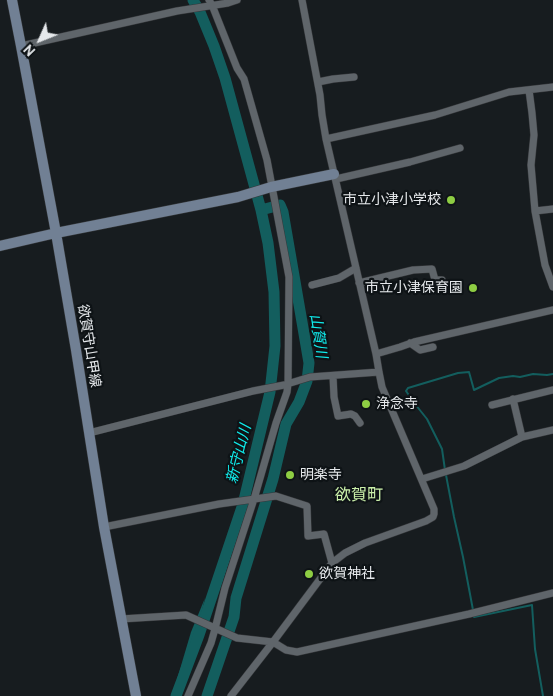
<!DOCTYPE html>
<html>
<head>
<meta charset="utf-8">
<style>
  body { margin:0 }
  #map { position:relative; width:553px; height:696px; overflow:hidden; background:#171c1f; font-family:Cabin,sans-serif }
  canvas { display:block }
  .north { position:absolute; left:15px; top:15px; width:50px; height:50px; -webkit-text-stroke:4px #0e1316; paint-order:stroke; rotate:226deg; font-size:14px; font-weight:700; line-height:20px; text-align:center; color:#e5e8eb }
  .north::after { content:''; display:block; margin:auto; width:18px; height:22px; background:#e5e8eb; clip-path:polygon(50% 0,100% 100%,50% 72%,0 100%) }
</style>
</head>
<body>
<div id="map">
<canvas width="553" height="696"></canvas>
<div class="north">N</div>
</div>
<script>
const g = document.querySelector('canvas').getContext('2d');
g.lineJoin = 'round';
function fillPath(path, color) { g.fillStyle = color; g.fill(path, 'evenodd'); }
const shape = rows => new Path2D(rows.map(r => 'M' + r).join(''));
function trace(path, color, width, dash) { g.strokeStyle = color; g.lineWidth = width; g.lineCap = dash ? 'butt' : 'round'; g.setLineDash(dash || []); g.stroke(path); }
function drawText(font, color, halo, rows, align = 'center') {
  g.font = font + ' Cabin,"Noto Sans JP",sans-serif'; g.lineWidth = 4.5; g.setLineDash([]); g.textBaseline = 'middle'; g.strokeStyle = halo; g.fillStyle = color; for (const [text, x, y, turn = 0] of rows) {
    g.save(); g.translate(x, y); g.rotate((+turn || 0) * Math.PI / 180); g.textAlign = isNaN(turn) ? turn : align; if (halo) g.strokeText(text, 0, 0); g.fillText(text, 0, 0); g.restore();
  }
}
const water = shape([
  [205,598,195,640,176,696,172,696,191,632]
]);
const stream = shape([
  [445,470,442,449,427,419,415,404,406,391,408,388,458,373,469,372,474,390,499,378,513,376,520,377,533,374,547,375,553,374],
  [446,475,454,517,463,557,473,610],
  [474,615,474,617,532,605,535,649,543,696]
]);
const river = shape([
  [176,696,199,635,243,504,270,392,275,346,274,292,268,243,261,210,225,78,214,46,200,12,193,0],
  [207,696,234,617,236,598,273,479,286,424,299,402,307,381,309,363,302,322,283,212,280,205,261,210]
]);
const street = shape([
  [21,46,177,11,228,3,237,0],
  [318,82,333,79,354,77],
  [529,90,532,113,534,135,531,165,535,211,545,265,553,287],
  [326,139,435,115,509,92,553,87],
  [336,179,410,162,460,148],
  [535,211,553,209],
  [359,283,413,270,432,269,435,280,442,280],
  [312,285,339,278,356,268],
  [410,343,420,350,433,347],
  [376,354,400,347,414,342,553,310],
  [333,376,334,397,338,416,351,414,355,416,360,423],
  [513,399,522,437],
  [492,405,553,390],
  [89,433,253,391,284,385,310,377,379,372],
  [422,479,464,466,522,437,553,430],
  [104,527,219,504,276,496,307,506,308,536,324,534,332,563],
  [121,619,186,615,237,638,273,642,286,650,297,652,469,614,553,593],
  [188,696,211,643,215,629,225,588,254,499,276,423,287,392,288,384,289,277,267,160,244,79,237,68,212,5,209,0],
  [231,696,273,642,332,563,345,553,365,543,426,521,433,517,434,514,434,509,382,387,379,372,376,354,326,139,322,115,320,95,302,0]
]);
const secondary = shape([
  [12,0,21,46,56,233,76,350,104,527,136,696],
  [0,246,56,233,238,197,271,187,334,174]
]);
const markers = [
  [451,200,5,"#8ecd43"],
  [473,288,5,"#8ecd43"],
  [366,404,5,"#8ecd43"],
  [290,475,5,"#8ecd43"],
  [309,574,5,"#8ecd43"]
];
const poiNames = [
  ["市立小津小学校",441,200,"right"],
  ["市立小津保育園",463,288,"right"],
  ["浄念寺",376,404],
  ["明楽寺",300,475],
  ["欲賀神社",319,574]
];
const streetNames = [
  ["欲賀守山甲線",89,346,81]
];
const waterNames = [
  ["山賀川",318,336,81],
  ["新守山川",239,454,-76]
];
const quarterNames = [
  ["欲賀町",359,495]
];
fillPath(water, '#135e5e');
trace(stream, '#135e5e', 2);
trace(river, '#135e5e', 11);
trace(street, '#36383b', 8);
trace(secondary, '#36383b', 11);
trace(street, '#5f656a', 7);
trace(secondary, '#718094', 10);
for (const [x, y, r, color] of markers) { const dot = new Path2D(); dot.arc(x, y, r, 0, 2 * Math.PI); g.fillStyle = color; g.fill(dot); trace(dot, '#0e1316', 2); }
drawText('14px', '#e5e8eb', '#0e1316', poiNames, 'left');
drawText('14px', '#e5e8eb', '#0e1316', streetNames);
drawText('italic 15px', '#10ecec', '#0e1316', waterNames);
drawText('16px', '#caefa9', '#0e1316', quarterNames);
</script>
</body>
</html>
